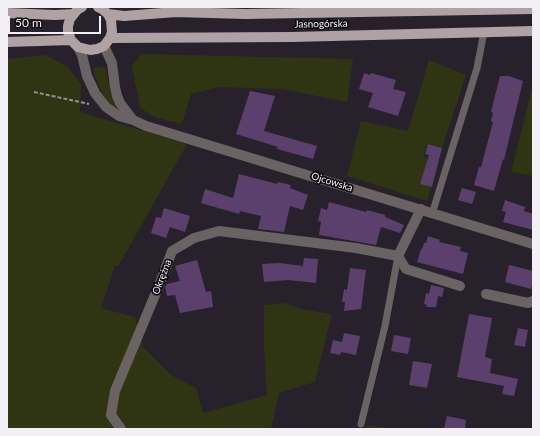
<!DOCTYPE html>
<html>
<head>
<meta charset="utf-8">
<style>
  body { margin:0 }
  #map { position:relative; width:540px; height:436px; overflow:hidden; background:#26212a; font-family:Lato,sans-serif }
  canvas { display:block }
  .frame { position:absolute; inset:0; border:8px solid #f2eff5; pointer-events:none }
  .scale { position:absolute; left:8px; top:16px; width:93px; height:18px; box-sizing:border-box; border:2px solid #f2eff5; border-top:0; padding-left:5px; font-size:12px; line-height:14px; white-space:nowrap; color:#f2eff5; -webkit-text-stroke:3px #0e0c10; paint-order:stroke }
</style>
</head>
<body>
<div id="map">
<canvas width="540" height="436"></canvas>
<div class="frame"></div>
<div class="scale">50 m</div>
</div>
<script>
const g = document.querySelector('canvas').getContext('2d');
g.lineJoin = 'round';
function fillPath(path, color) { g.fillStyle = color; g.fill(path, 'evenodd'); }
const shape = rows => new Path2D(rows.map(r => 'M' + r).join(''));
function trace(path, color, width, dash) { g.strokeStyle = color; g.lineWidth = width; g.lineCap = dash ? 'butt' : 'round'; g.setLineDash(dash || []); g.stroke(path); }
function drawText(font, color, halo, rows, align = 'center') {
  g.font = font + ' Lato,sans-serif'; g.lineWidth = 3.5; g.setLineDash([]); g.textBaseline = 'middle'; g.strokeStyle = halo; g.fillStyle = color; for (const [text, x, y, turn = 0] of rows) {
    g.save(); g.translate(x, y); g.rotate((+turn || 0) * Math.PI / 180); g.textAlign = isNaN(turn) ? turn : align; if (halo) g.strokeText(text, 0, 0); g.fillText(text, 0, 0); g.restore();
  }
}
const green = shape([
  [141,54,352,59,353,59,347,102,282,89,220,87,191,94,182,124,154,117,140,108,132,66],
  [45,55,68,67,81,84,80,112,187,144,119,265,115,266,101,308,135,317,143,347,171,375,196,388,203,413,267,395,264,346,264,305,285,303,301,309,332,314,315,382,279,393,271,429,7,429,7,59],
  [429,60,466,75,442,148,428,143,423,156,428,159,421,182,422,184,431,187,427,201,347,176,361,121,408,131],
  [105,67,112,97,116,108,113,108,105,98,94,74,94,68],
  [533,84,533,176,511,172],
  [367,425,396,429,366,429]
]);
const building = shape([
  [364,73,370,75,371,73,396,80,393,89,406,92,398,116,368,107,373,93,359,89],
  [500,76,509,76,523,81,504,160,503,159,494,191,474,185,479,167,481,167,493,122,491,121,493,113,491,112],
  [250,91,275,96,264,131,317,146,313,159,277,149,278,147,236,134],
  [428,144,442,148,432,187,420,184,429,155,425,154],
  [239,174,277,184,278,182,291,185,290,188,308,195,303,210,290,206,284,232,258,229,261,216,240,211,239,214,201,203,205,189,233,198],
  [462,188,476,192,472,204,458,200],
  [505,200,525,207,524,211,533,214,533,230,503,222,506,212,502,211],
  [329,202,366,212,367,210,385,215,385,217,404,225,400,233,381,227,376,245,319,235,321,222,318,221,321,208,327,210],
  [164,208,190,216,185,232,170,227,166,238,151,233,156,217,161,218],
  [428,236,440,240,439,242,461,247,460,251,468,253,463,274,417,262,421,249,422,249,424,243,426,243],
  [304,258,318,259,316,283,288,280,264,282,262,264,279,263,303,266],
  [197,260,206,292,211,291,213,307,180,313,175,295,167,296,165,287,167,284,180,281,175,266],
  [509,265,533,271,533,282,531,289,505,282],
  [350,268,366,270,361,309,344,311,345,302,342,302,344,289,347,290],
  [431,285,444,288,442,297,438,296,436,307,426,307,427,305,424,304,426,293,429,294],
  [469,314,492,318,485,357,492,359,490,373,518,379,514,396,502,394,504,386,457,377],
  [518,328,528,330,525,347,514,345],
  [344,333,360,336,356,355,341,352,340,355,330,353,333,340,342,342],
  [394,335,411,338,408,354,391,351],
  [413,361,432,364,427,388,409,385],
  [447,416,466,420,465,429,444,429]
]);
const path = shape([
  [34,92,89,104]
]);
const service = shape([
  [432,214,477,68,484,32],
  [361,424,385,326,398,256]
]);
const minor = shape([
  [398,256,406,269,460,286],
  [486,294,528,303,533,301],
  [121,429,111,415,115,391,160,283,172,251,194,238,219,231,356,248,398,256,421,209]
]);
const tertiary = shape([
  [104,46,112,63,115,87,117,96,120,103,133,120],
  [78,47,82,55,87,76,95,93,106,107,119,116,133,120,146,126,533,244]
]);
const primary = shape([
  [82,7,77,10,70,19,68,26,68,32,71,40,78,47,90,50,97,49,104,46,110,38,112,32,111,20,108,14,102,9,98,7],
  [7,13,55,15,73,14],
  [108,14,124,16,176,12,245,14,533,9],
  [110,38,292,37,533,31],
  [7,42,71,40]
]);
const streetNames = [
  ["Jasnogórska",321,24,-1],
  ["Ojcowska",332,182,17],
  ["Okrężna",162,277,-69]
];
fillPath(green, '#2f3513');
fillPath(building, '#5b406e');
trace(path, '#938f97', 2, [4, 2]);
trace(service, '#696364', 7);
trace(minor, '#696364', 10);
trace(tertiary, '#696364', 10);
trace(primary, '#aea2a4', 10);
drawText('10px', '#f2eff5', '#0e0c10', streetNames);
</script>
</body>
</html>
